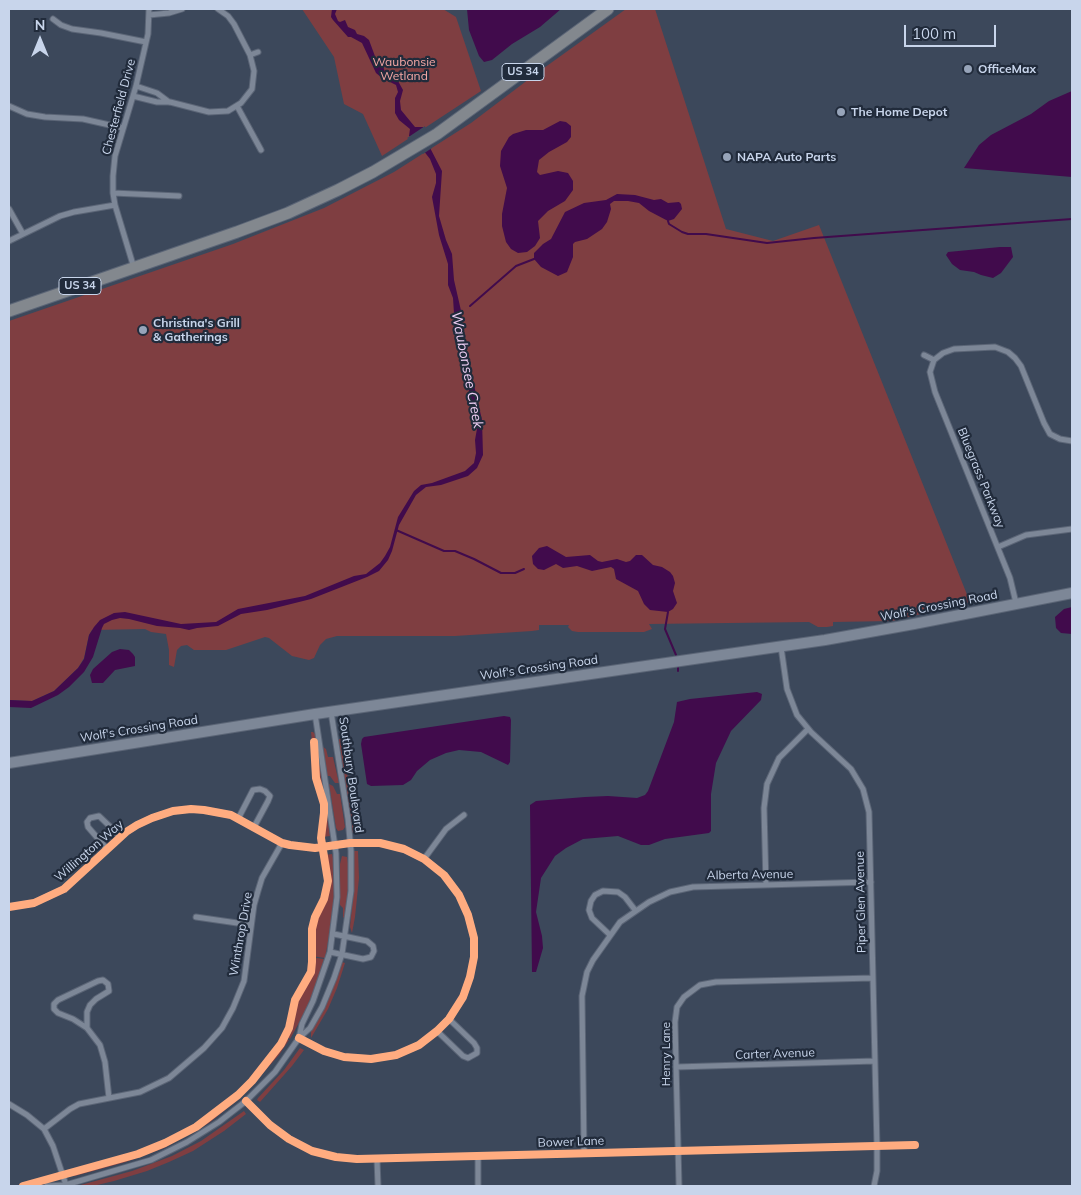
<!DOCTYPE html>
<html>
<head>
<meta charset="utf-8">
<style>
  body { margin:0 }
  #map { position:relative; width:1081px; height:1195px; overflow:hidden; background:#3c485b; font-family:Mulish,sans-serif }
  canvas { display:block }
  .frame { position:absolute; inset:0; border:10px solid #c8d5eb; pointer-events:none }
  .north { position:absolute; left:15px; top:15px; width:50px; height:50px; -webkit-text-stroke:4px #212b3b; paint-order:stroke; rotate:0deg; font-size:14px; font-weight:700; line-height:20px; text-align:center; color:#c8d5eb }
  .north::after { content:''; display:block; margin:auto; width:18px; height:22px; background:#c8d5eb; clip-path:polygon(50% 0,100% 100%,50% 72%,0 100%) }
  .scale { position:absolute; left:904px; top:25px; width:92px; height:22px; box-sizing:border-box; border:2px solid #c8d5eb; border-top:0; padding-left:6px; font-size:15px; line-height:18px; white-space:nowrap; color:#c8d5eb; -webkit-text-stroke:4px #212b3b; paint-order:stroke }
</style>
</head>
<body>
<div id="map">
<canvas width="1081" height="1195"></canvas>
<div class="frame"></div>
<div class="north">N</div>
<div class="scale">100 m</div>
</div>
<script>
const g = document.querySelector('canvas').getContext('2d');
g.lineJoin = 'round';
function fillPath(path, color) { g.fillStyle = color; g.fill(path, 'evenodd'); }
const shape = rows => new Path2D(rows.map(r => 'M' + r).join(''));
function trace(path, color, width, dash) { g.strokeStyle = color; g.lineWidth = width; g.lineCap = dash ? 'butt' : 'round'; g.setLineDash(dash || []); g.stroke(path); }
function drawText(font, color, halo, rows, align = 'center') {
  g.font = font + ' Mulish,sans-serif'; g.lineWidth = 4.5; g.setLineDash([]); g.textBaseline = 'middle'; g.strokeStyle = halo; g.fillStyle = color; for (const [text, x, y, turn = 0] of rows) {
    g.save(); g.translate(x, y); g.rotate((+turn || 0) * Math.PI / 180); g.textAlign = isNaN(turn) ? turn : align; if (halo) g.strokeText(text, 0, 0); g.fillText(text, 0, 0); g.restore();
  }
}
const green = shape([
  [302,9,443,9,456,17,481,91,382,156,363,114,344,104,334,57],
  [626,9,655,9,726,229,773,241,819,225,970,602,892,621,833,622,833,626,827,627,818,627,809,622,649,624,652,629,644,632,578,632,572,631,568,627,569,625,539,625,539,630,532,631,455,636,337,636,326,639,320,645,314,658,309,660,292,656,269,638,265,637,226,650,194,650,187,645,181,646,177,650,174,667,169,665,169,650,166,634,151,632,145,629,92,630,89,635,84,658,78,668,54,691,32,701,9,700,9,321,233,244,324,208,394,172,471,123,537,73],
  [311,732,313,732,315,734,317,744,330,836,322,837,325,807,323,796,318,779,315,743,314,742,312,742],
  [342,738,356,833,353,833,352,831,338,740],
  [323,747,326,749,328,757,333,757,339,783,335,783,330,776,327,776],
  [329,784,333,786,337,794,340,794,345,827,343,830,338,831,336,828],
  [354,851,358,851,359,878,355,917,352,933,350,927,354,886],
  [332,854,334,862,334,892,333,915,325,958,312,956,312,937,315,922,325,901,328,883,328,870,324,855],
  [342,856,347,857,348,863,348,889,345,919,343,917,343,908,340,905,340,864],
  [317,958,324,959,318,981,305,1012,290,1039,287,1036,294,1007,311,975,313,959],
  [342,962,345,963,337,988,328,1009,311,1038,311,1031],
  [286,1039,289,1040,279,1055,248,1090,246,1088,258,1075],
  [300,1048,304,1050,292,1066,260,1102,257,1100,258,1098,284,1070],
  [234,1100,235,1102,209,1123,164,1148,126,1162,75,1176,68,1174,130,1158,160,1147,194,1129],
  [244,1111,246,1114,224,1131,193,1151,169,1162,147,1171,114,1181,93,1186,77,1186,132,1171,172,1156,201,1141]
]);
const water = shape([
  [332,9,337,9,335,14,338,21,340,22,345,20,348,27,355,30,357,34,364,36,369,40,376,59,383,66,385,72,398,81,403,90,400,101,401,110,415,127,423,127,427,142,442,171,439,216,446,240,452,254,454,280,462,315,460,320,460,336,467,354,482,420,483,455,477,468,468,476,441,485,426,487,416,495,399,525,392,551,388,560,379,571,367,577,311,599,267,610,241,614,218,626,197,628,189,630,180,628,157,626,129,619,120,618,112,620,104,624,102,628,93,657,84,672,69,687,58,695,31,708,9,707,9,700,32,701,54,691,78,668,84,659,89,635,94,627,100,620,114,613,125,612,181,624,216,622,238,609,305,596,354,576,366,574,380,563,385,556,390,547,398,517,414,491,421,485,432,483,465,471,474,463,476,453,475,440,478,423,469,392,465,364,456,344,453,298,448,285,448,264,439,235,432,197,436,183,436,174,430,159,416,141,409,136,410,129,399,120,395,113,395,98,398,92,396,85,382,78,376,73,362,43,351,37,348,37,333,20,331,17],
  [467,9,561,9,540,27,512,44,492,60,484,62,479,56,469,30],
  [1072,91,1072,177,964,168,979,145,991,135,1031,114,1049,101],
  [560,121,566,122,571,126,571,137,567,142,549,152,539,160,537,172,540,175,558,171,568,173,573,181,573,190,565,201,548,211,538,221,540,238,535,246,527,252,518,253,511,249,506,242,502,226,502,214,507,188,500,166,501,151,509,137,513,134,526,130,543,130],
  [617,194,635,195,654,200,661,199,668,203,679,202,681,204,682,209,674,219,668,221,649,211,639,203,628,201,614,201,610,204,611,209,607,222,602,229,587,239,575,242,573,244,573,257,567,272,558,276,541,267,534,259,534,253,543,244,551,239,565,212,584,203,606,200],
  [1000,247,1011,247,1013,257,1001,273,993,278,981,275,974,272,960,270,952,264,946,255,948,252],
  [547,546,566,557,590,555,598,561,602,562,617,559,626,562,630,561,636,555,642,555,653,565,662,567,670,572,673,576,675,583,673,591,677,603,673,609,668,612,650,610,644,604,638,591,616,579,614,569,611,567,592,571,577,566,563,568,556,564,544,570,538,569,533,564,532,556,539,548],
  [1072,607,1072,634,1061,633,1056,628,1055,617,1064,609],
  [120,649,129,650,133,654,135,657,135,666,115,670,103,683,92,683,90,675,93,669,112,652],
  [757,692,762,694,761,700,731,731,716,763,711,794,711,831,709,833,665,839,649,845,641,845,618,836,583,839,566,848,555,856,541,878,536,912,542,936,543,948,536,972,532,972,530,805,536,801,585,797,608,796,637,798,645,795,648,791,674,722,677,702,690,699],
  [504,716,510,717,511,720,510,762,508,765,481,752,459,750,446,753,430,760,417,771,411,780,403,785,371,786,367,784,361,744,362,739,364,737]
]);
const pier = shape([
  [425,126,429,141,432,148,423,154,415,143,407,138]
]);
const stream = shape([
  [668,221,669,224,682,232,688,234,706,234,767,243,814,238,1072,219],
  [470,306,516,266,534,259],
  [396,530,444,551,455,551,474,559,501,573,515,573,524,569],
  [668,612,665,629,676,655],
  [678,671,678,666]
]);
const minor = shape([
  [218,9,228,16,234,24,250,55,258,52],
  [149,15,169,13,182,9],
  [53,19,61,25,72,29,101,33,146,42],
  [136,86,157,93,169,102],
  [133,96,157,102,170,102,209,112,228,111,241,103,252,89,254,71,250,55],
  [9,106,27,114,45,117,83,119,123,128],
  [237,106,261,150],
  [113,193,179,196],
  [9,209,23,234],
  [9,241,60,216,74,212,115,205],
  [134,268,115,205,113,193,113,176,115,156,136,86,148,34,149,9],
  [924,355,934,360],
  [998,547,1026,535,1072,529],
  [1016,603,1010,578,935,392,930,372,934,360,943,353,954,349,995,347,1008,352,1015,358,1021,366,1044,423,1050,434,1060,439,1072,441],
  [781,647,787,689,797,715,811,732,851,769,863,789,869,812,877,1146,877,1171,874,1186],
  [238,819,253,790,260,789,265,791,270,796,268,801,254,827],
  [107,849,88,827,87,822,90,818,99,816,121,837],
  [424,859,446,829,464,815],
  [766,885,764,808,767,784,779,758,808,729],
  [9,907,34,903,64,889,126,832,137,825,152,818,173,811,191,809,204,810,231,815,282,843,290,845,315,848,350,843,380,843,404,849,424,859,444,875,459,895,468,915,474,938,474,957,470,977,463,997,449,1019,437,1031,419,1045,396,1055,371,1059,344,1057,324,1051,299,1038],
  [196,917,251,925],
  [610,935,592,918,589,910,591,901,595,895,603,891,618,892,625,897,635,910],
  [330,952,363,959,371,957,374,951,373,946,367,941,334,934],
  [87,1028,87,1012,90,1005,96,999,109,991,108,984,103,980,98,981,58,1000,54,1004,54,1009,58,1013,73,1019,87,1028,100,1045,105,1062,109,1098],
  [437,1031,463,1056,468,1058,477,1053,477,1048,474,1043,449,1019],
  [299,1038,302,1024,313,1001,330,952,337,897,336,853,315,714],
  [676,1067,875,1061],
  [246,1101,270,1125,289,1139,312,1151,336,1157,357,1159,915,1145],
  [9,1104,27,1115,44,1129,53,1146,66,1185],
  [44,1129,70,1109,79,1104,140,1092,169,1078,204,1048,222,1028,233,1008,244,981,254,905,258,891,262,878,282,843],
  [584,1152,582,996,587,972,593,960,620,922,649,902,670,892,693,887,871,882],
  [478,1156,478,1186],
  [377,1159,378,1186],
  [47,1186,65,1185],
  [62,1186,151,1160,187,1142,219,1122,246,1101,275,1072,299,1038,310,1028,322,1007,334,978,342,954,351,891,351,851,348,819,331,712],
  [679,1186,675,1022,677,1007,684,997,700,985,716,982,873,978]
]);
const secondary = shape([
  [9,763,315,714,825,640,914,624,1072,593]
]);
const primary = shape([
  [9,311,237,232,288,213,338,190,373,172,437,134,608,9]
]);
const cycleway = shape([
  [9,907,34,903,64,889,126,832,137,825,152,818,173,811,191,809,204,810,231,815,282,843,290,845,315,848,350,843,380,843,404,849,424,859,444,875,459,895,468,915,474,938,474,957,470,977,463,997,449,1019,437,1031,419,1045,396,1055,371,1059,344,1057,324,1051,299,1038],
  [246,1101,270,1125,289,1139,312,1151,336,1157,357,1159,915,1145],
  [23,1186,138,1154,165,1143,196,1127,238,1095,252,1081,281,1044,289,1028,295,1000,311,972,312,962,312,929,315,917,324,899,328,881,321,838,324,813,324,804,316,778,314,742]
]);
const markers = [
  [968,69,5,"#97a4b9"],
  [841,112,5,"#97a4b9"],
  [727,157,5,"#97a4b9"],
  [143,330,5,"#97a4b9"]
];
const shields = [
  [523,72,42],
  [80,286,42]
];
const shieldNames = [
  ["US 34",523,72],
  ["US 34",80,286]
];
const parkNames = [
  ["Waubonsie",404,62],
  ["Wetland",404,76]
];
const poiNames = [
  ["OfficeMax",978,69],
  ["The Home Depot",851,112],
  ["NAPA Auto Parts",737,157],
  ["Christina's Grill",153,323],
  ["& Gatherings",153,337]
];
const streetNames = [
  ["Chesterfield Drive",119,107,-75],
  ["Bluegrass Parkway",981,478,68],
  ["Wolf's Crossing Road",939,606,-11],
  ["Wolf's Crossing Road",539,668,-8],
  ["Wolf's Crossing Road",139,729,-9],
  ["Southbury Boulevard",351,775,82],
  ["Willington Way",89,851,-41],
  ["Alberta Avenue",750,875,-1],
  ["Piper Glen Avenue",861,902,-91],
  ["Winthrop Drive",241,934,-80],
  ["Henry Lane",666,1054,-90],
  ["Carter Avenue",775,1054,-2],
  ["Bower Lane",571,1142,-2]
];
const waterNames = [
  ["Waubonsee Creek",467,370,79]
];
fillPath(green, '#7f3e41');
fillPath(water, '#410b4c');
fillPath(pier, '#3c485b');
trace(stream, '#410b4c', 2);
trace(minor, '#5b6576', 7);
trace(secondary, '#5b6576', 12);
trace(primary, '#5b6576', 13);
trace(minor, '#7d8797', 5);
trace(secondary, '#7d8797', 10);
trace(primary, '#83888e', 11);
trace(cycleway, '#ffac80', 8);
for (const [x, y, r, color] of markers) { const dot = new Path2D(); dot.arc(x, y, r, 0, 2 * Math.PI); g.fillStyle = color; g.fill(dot); trace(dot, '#212b3b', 2); }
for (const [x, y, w] of shields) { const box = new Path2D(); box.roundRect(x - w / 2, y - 8.5, w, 17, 4); g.fillStyle = '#212b3b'; g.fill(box); trace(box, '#c8d5eb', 1); }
drawText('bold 11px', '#c8d5eb', null, shieldNames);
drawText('12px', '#f5a8a5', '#212b3b', parkNames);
drawText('bold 12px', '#c8d5eb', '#212b3b', poiNames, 'left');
drawText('12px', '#c8d5eb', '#212b3b', streetNames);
drawText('italic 14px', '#eecef3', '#212b3b', waterNames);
</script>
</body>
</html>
